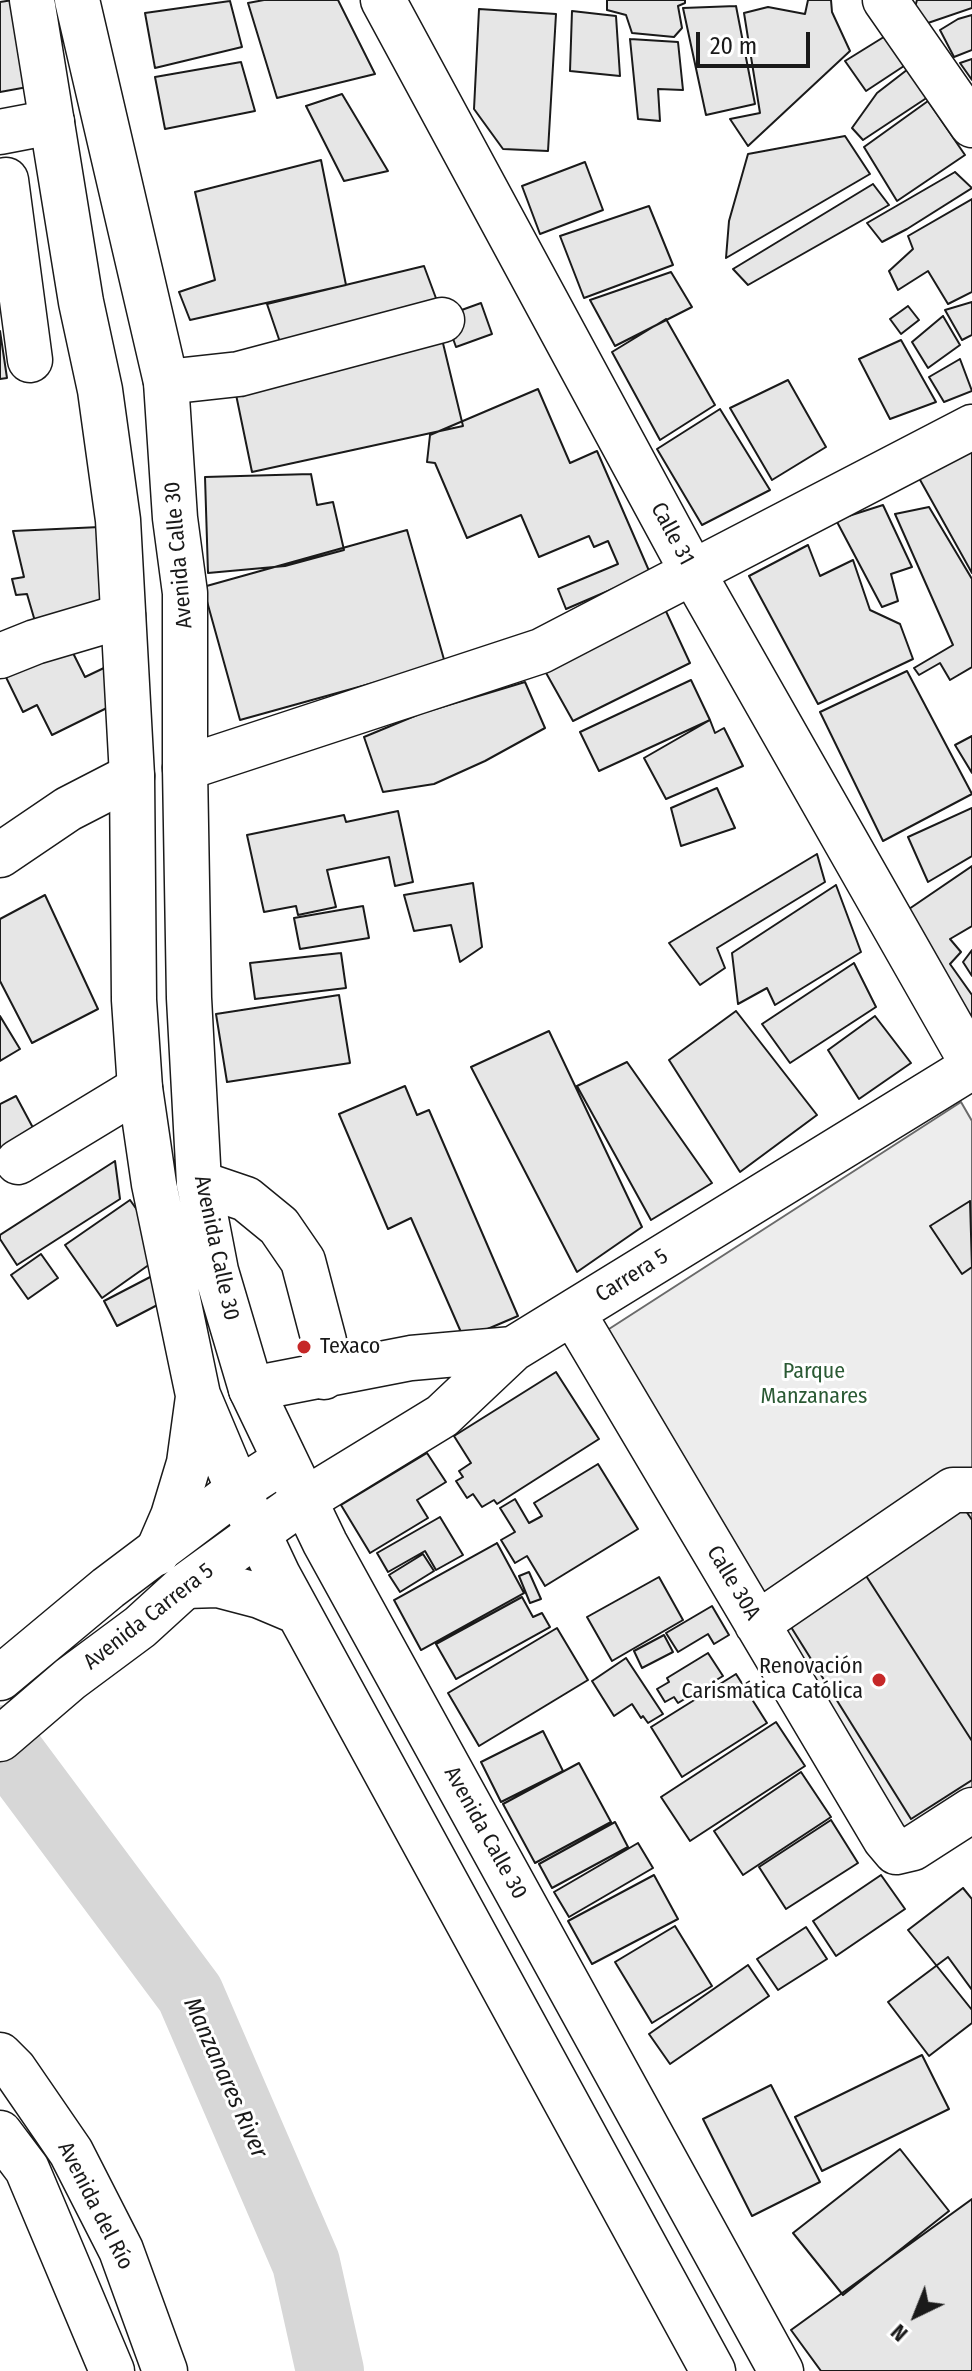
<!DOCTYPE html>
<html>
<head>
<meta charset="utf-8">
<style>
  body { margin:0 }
  #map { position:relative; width:972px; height:2371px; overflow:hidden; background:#fff; font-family:"Fira Sans Condensed",sans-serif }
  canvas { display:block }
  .north { position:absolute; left:876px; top:2275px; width:80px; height:80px; -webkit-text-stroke:6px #fff; paint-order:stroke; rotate:223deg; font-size:22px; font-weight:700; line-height:32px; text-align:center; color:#1a1a1a }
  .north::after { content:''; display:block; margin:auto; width:28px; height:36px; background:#1a1a1a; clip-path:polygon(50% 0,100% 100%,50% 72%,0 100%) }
  .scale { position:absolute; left:696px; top:32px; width:114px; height:36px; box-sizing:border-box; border:4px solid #1a1a1a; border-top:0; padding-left:10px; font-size:24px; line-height:28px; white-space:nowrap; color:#1a1a1a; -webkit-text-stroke:6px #fff; paint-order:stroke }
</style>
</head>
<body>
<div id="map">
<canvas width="972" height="2371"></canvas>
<div class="north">N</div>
<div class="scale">20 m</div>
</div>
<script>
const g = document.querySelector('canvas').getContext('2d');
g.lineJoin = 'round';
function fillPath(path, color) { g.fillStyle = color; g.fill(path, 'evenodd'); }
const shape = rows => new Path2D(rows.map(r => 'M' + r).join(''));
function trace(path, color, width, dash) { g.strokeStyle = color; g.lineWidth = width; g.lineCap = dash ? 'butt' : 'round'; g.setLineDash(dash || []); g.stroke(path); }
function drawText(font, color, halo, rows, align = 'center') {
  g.font = font + ' "Fira Sans Condensed",sans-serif'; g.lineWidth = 6; g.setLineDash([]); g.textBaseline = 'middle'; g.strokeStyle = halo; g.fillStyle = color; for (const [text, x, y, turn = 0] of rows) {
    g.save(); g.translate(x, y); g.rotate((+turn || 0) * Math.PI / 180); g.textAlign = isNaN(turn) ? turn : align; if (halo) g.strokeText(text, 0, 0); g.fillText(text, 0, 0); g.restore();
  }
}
const built = shape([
  [961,1102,972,1121,972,1789,906,1831,613,1359,609,1329,961,1102]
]);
const river = shape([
  [0,1739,190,1994,306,2263,330,2371]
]);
const building = shape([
  [13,0,33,86,0,92,0,2,13,0],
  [264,0,338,0,375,74,277,98,248,3,264,0],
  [607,0,685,0,685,3,678,6,682,28,674,37,632,33,626,15,607,10,607,0],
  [808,0,831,0,832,12,850,51,748,146,730,119,760,113,744,13,768,7,805,14,808,0],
  [917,0,972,0,972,8,925,24,915,7,917,0],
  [230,1,242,47,155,68,145,13,230,1],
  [736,6,755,104,706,115,683,8,736,6],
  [479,9,556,14,548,151,503,149,474,109,479,9],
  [572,11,616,16,620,76,570,71,572,11],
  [972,15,972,50,954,57,940,30,958,19,972,15],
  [887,35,907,64,866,91,845,61,887,35],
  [630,39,678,42,683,90,658,89,660,121,638,119,630,39],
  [972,59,972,80,960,63,972,59],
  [241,62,255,111,165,129,155,77,241,62],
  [912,66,928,97,863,140,852,128,877,93,912,66],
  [342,94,388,171,344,181,306,106,342,94],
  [928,101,965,155,897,201,864,147,928,101],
  [845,136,870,174,726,258,729,221,748,154,845,136],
  [321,160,346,285,190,320,179,292,215,280,195,192,321,160],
  [585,162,603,210,540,234,522,186,585,162],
  [955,172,972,188,907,229,882,242,867,223,955,172],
  [873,184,889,205,748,285,733,269,873,184],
  [972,199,972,292,948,304,928,271,898,290,889,271,913,249,908,236,972,199],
  [649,206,673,265,584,298,560,236,649,206],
  [424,266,440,309,281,345,267,304,424,266],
  [671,272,692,307,615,346,590,300,671,272],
  [972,302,972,335,962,340,945,310,972,302],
  [481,303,492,334,456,347,445,316,481,303],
  [908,306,919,320,901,334,890,319,908,306],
  [943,316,960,345,928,368,912,342,943,316],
  [666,319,715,405,660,440,612,352,666,319],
  [0,331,7,378,0,379,0,331],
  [441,335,463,426,252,472,233,380,441,335],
  [901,340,936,402,890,419,859,359,901,340],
  [960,359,972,391,944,402,929,377,960,359],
  [788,380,826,447,772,480,730,408,788,380],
  [538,389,570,463,597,451,650,573,566,609,558,589,618,564,608,541,594,547,589,536,539,557,521,515,467,538,435,463,427,462,430,435,538,389],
  [720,409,770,490,702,525,657,449,720,409],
  [972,449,972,573,919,478,972,449],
  [311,474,317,505,333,502,344,550,285,566,208,573,205,477,311,474],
  [883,505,912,567,891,574,898,601,882,607,836,520,883,505],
  [929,507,972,579,972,667,950,680,940,663,919,675,914,668,953,645,895,514,929,507],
  [100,527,102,616,39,635,27,594,16,595,12,579,24,577,13,531,100,527],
  [407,530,445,663,240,720,203,587,407,530],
  [808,545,820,576,853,560,870,610,900,624,913,659,818,704,749,576,808,545],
  [664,607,690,663,573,721,545,671,664,607],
  [64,635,85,677,106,667,123,700,52,735,37,705,23,712,1,667,64,635],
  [907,671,972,794,883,841,820,712,907,671],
  [691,680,710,720,599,771,580,732,691,680],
  [525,682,545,728,485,761,434,784,383,792,364,737,422,713,525,682],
  [710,720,715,733,724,728,743,766,666,799,644,758,710,720],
  [972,736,972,773,955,745,972,736],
  [717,788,735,828,681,846,671,808,717,788],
  [972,808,972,856,928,882,908,837,972,808],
  [398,811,413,882,395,886,389,857,327,870,336,907,298,915,296,906,264,912,247,835,344,815,346,822,398,811],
  [817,854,825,882,717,948,725,968,700,985,669,943,817,854],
  [972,866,972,926,950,939,961,952,950,964,972,995,972,1026,909,909,972,866],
  [473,883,482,947,460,962,451,925,414,931,404,895,473,883],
  [836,885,861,952,775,1005,767,988,738,1004,732,953,836,885],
  [45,895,98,1009,32,1043,0,981,0,919,45,895],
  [363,906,369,938,300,949,294,918,363,906],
  [972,950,972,976,963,962,972,950],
  [341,953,346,988,255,999,250,963,341,953],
  [854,963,876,1007,790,1063,762,1024,854,963],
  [339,995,350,1063,227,1082,216,1014,339,995],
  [736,1011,817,1115,740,1172,669,1060,736,1011],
  [0,1016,20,1049,0,1061,0,1016],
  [875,1016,911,1063,859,1099,828,1050,875,1016],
  [549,1031,642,1227,577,1272,471,1067,549,1031],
  [627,1062,712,1183,651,1220,577,1086,627,1062],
  [405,1086,417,1115,429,1110,518,1316,464,1339,411,1218,388,1229,339,1114,405,1086],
  [16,1096,39,1139,0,1160,0,1104,16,1096],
  [115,1161,120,1199,17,1265,0,1239,0,1235,115,1161],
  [130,1200,167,1252,102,1298,65,1245,130,1200],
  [970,1201,972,1267,962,1274,930,1226,970,1201],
  [41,1254,58,1278,28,1299,11,1275,41,1254],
  [154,1275,167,1300,117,1326,104,1301,154,1275],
  [556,1372,599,1439,497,1504,494,1500,482,1507,473,1494,467,1498,456,1481,463,1477,459,1471,471,1463,454,1436,556,1372],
  [427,1453,446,1482,417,1500,428,1518,370,1553,341,1505,427,1453],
  [598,1464,638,1529,545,1586,527,1556,515,1563,501,1540,515,1532,500,1508,515,1499,529,1523,542,1516,534,1503,598,1464],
  [964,1508,972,1520,972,1741,861,1568,964,1508],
  [440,1517,463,1555,436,1570,425,1551,388,1572,377,1553,440,1517],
  [497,1543,524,1593,421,1650,394,1600,497,1543],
  [423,1554,434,1571,400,1592,389,1575,423,1554],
  [861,1568,972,1741,972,1780,911,1819,786,1619,861,1568],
  [529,1572,541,1599,530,1603,519,1576,529,1572],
  [659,1577,683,1620,612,1661,587,1617,659,1577],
  [522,1597,533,1617,542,1613,550,1627,456,1679,436,1644,522,1597],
  [712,1606,729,1635,714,1644,708,1634,678,1652,666,1633,712,1606],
  [557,1628,588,1680,479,1746,448,1693,557,1628],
  [664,1635,673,1652,642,1668,634,1651,664,1635],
  [708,1653,723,1676,678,1703,674,1697,665,1702,657,1689,669,1682,667,1678,708,1653],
  [626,1658,663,1714,648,1723,643,1716,641,1718,632,1704,614,1716,592,1681,626,1658],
  [736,1674,767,1723,682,1777,651,1727,736,1674],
  [776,1722,805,1766,690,1841,661,1797,776,1722],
  [543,1731,563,1771,501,1802,481,1762,543,1731],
  [579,1763,611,1822,535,1863,503,1804,579,1763],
  [801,1772,831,1817,743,1875,714,1831,801,1772],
  [831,1820,858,1863,786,1909,759,1867,831,1820],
  [615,1822,628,1847,552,1888,539,1864,615,1822],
  [638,1843,653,1868,569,1917,554,1892,638,1843],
  [654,1875,678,1919,592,1964,568,1921,654,1875],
  [881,1875,905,1909,836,1956,813,1921,881,1875],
  [963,1888,972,1899,972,2010,908,1930,963,1888],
  [675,1926,712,1986,652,2023,615,1962,675,1926],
  [806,1927,827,1959,778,1990,757,1959,806,1927],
  [948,1957,972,1990,972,2023,929,2056,888,2002,948,1957],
  [748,1965,769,1996,670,2064,649,2034,748,1965],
  [922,2055,949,2109,822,2171,795,2117,922,2055],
  [771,2085,820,2182,752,2216,703,2119,771,2085],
  [900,2149,949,2211,843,2295,793,2233,900,2149],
  [972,2199,972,2371,821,2371,791,2330,972,2199]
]);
const minor = shape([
  [383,0,692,571,972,1063],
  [885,0,972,125],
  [0,132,52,122],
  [6,180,30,360],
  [166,382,239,374,442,320],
  [0,656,35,642,123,616],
  [185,768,541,651,972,427],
  [0,855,68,809,132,776],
  [18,1162,140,1088],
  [199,1183,246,1199,279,1226,303,1261,324,1341,324,1377],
  [573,1313,885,1839,896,1852,913,1848,972,1810],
  [251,1389,411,1358,513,1349],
  [757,1624,953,1490,972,1490],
  [0,1678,108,1588,238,1490,283,1461],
  [0,1739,70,1679,140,1627,185,1586,258,1533,303,1501,442,1416,513,1349,972,1067]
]);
const major = shape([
  [32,0,81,302,100,390,118,520,132,776,134,1000,140,1088,154,1184,198,1395,238,1490,278,1575,713,2371],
  [77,0,166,382,175,518,185,593,185,768,189,998,199,1183,216,1271,251,1389,325,1543,781,2371],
  [157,1553,173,1516,189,1463,198,1397],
  [185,1586,218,1585,260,1596,298,1612],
  [0,2055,14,2069,71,2152,121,2250,165,2371],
  [0,2133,27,2169,112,2371]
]);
const markers = [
  [304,1347,8,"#c62828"],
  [879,1680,8,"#c62828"]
];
const streetNames = [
  ["Calle 31",672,534,62],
  ["Avenida Calle 30",179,555,-95],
  ["Avenida Calle 30",216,1248,78],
  ["Carrera 5",632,1276,-32],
  ["Calle 30A",733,1583,59],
  ["Avenida Carrera 5",149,1617,-38],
  ["Avenida Calle 30",485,1833,61],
  ["Avenida del Río",95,2206,63]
];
const poiNames = [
  ["Texaco",320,1347],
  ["Renovación",863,1667,"right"],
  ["Carismática Católica",863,1692,"right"]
];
const parkNames = [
  ["Parque",814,1372],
  ["Manzanares",814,1397]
];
const waterNames = [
  ["Manzanares River",225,2078,66]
];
fillPath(built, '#ededed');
trace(built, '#6a6a6a', 2);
trace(river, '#d7d7d7', 68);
fillPath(building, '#e6e6e6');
trace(building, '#1a1a1a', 2);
trace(minor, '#1a1a1a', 47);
trace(major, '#1a1a1a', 47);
trace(minor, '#fff', 44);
trace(major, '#fff', 44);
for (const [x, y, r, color] of markers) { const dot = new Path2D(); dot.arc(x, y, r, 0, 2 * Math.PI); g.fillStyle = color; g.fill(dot); trace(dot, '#fff', 3); }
drawText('22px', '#1a1a1a', '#fff', streetNames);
drawText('22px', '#1a1a1a', '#fff', poiNames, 'left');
drawText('22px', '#2b5a34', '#fff', parkNames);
drawText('italic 24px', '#1a1a1a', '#fff', waterNames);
</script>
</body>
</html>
